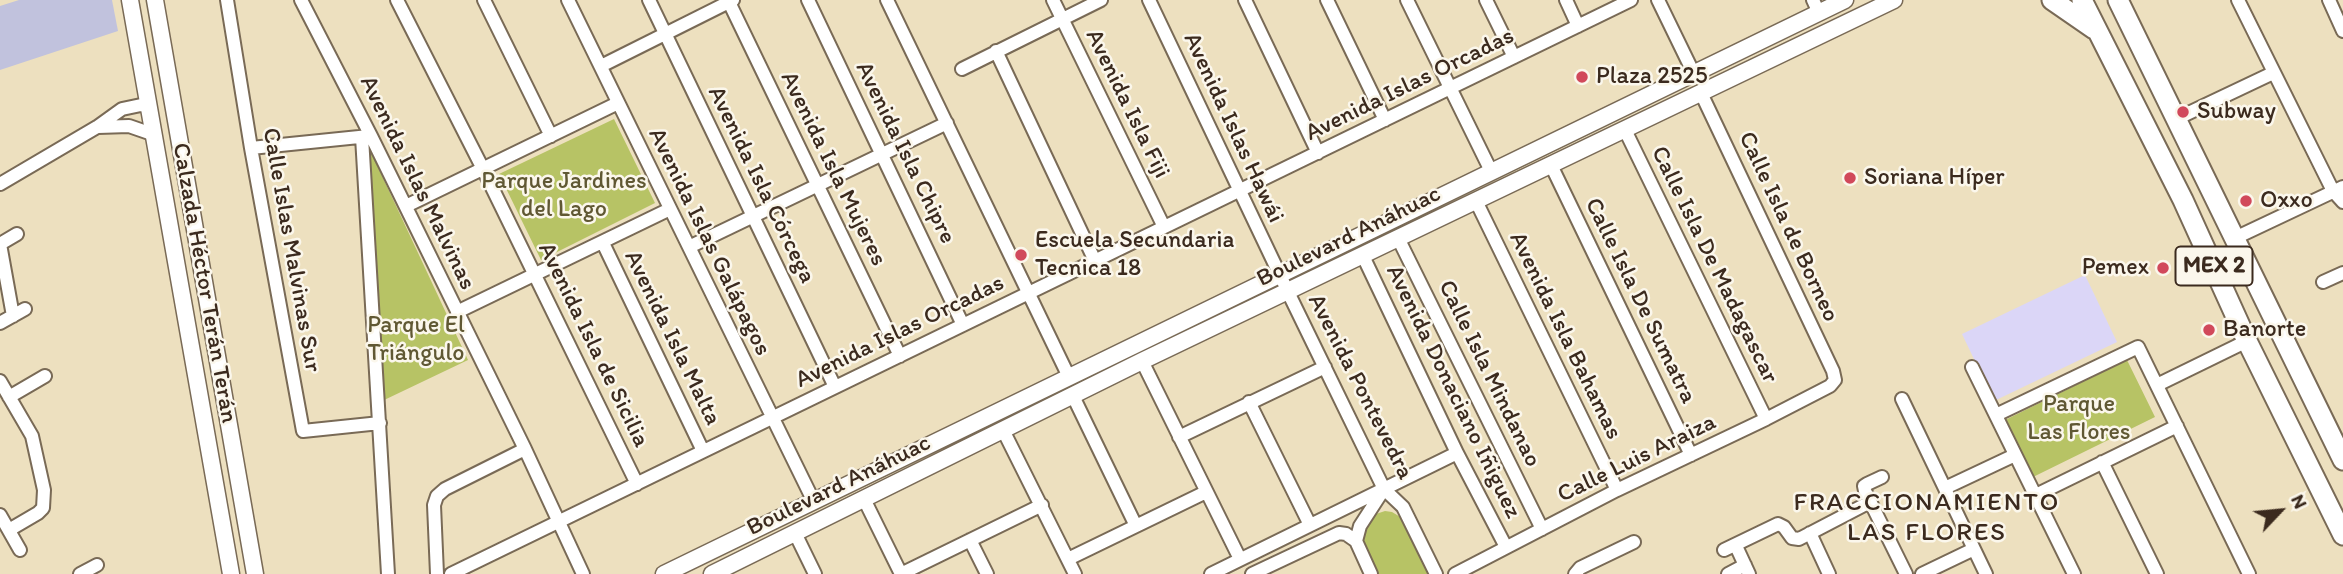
<!DOCTYPE html>
<html>
<head>
<meta charset="utf-8">
<style>
  body { margin:0 }
  #map { position:relative; width:2343px; height:574px; overflow:hidden; background:#ede0bf; font-family:Itim,sans-serif }
  canvas { display:block }
  .north { position:absolute; left:2245px; top:476px; width:70px; height:70px; -webkit-text-stroke:5px #fbf7ec; paint-order:stroke; rotate:64deg; font-size:19px; font-weight:700; line-height:28px; text-align:center; color:#3b2a1e }
  .north::after { content:''; display:block; margin:auto; width:24px; height:32px; background:#3b2a1e; clip-path:polygon(50% 0,100% 100%,50% 72%,0 100%) }
</style>
</head>
<body>
<div id="map">
<canvas width="2343" height="574"></canvas>
<div class="north">N</div>
</div>
<script>
const g = document.querySelector('canvas').getContext('2d');
g.lineJoin = 'round';
function fillPath(path, color) { g.fillStyle = color; g.fill(path, 'evenodd'); }
const shape = rows => new Path2D(rows.map(r => 'M' + r).join(''));
function trace(path, color, width, dash) { g.strokeStyle = color; g.lineWidth = width; g.lineCap = dash ? 'butt' : 'round'; g.setLineDash(dash || []); g.stroke(path); }
function drawText(font, color, halo, rows, align = 'center') {
  g.font = font + ' Itim,sans-serif'; g.lineWidth = 5; g.setLineDash([]); g.textBaseline = 'middle'; g.strokeStyle = halo; g.fillStyle = color; for (const [text, x, y, turn = 0] of rows) {
    g.save(); g.translate(x, y); g.rotate((+turn || 0) * Math.PI / 180); g.textAlign = isNaN(turn) ? turn : align; if (halo) g.strokeText(text, 0, 0); g.fillText(text, 0, 0); g.restore();
  }
}
const built = shape([
  [2085,275,2117,342,1994,401,1962,334]
]);
const industrial = shape([
  [19,0,112,0,118,31,0,70,0,6]
]);
const green = shape([
  [614,119,655,203,541,260,499,174],
  [370,150,468,360,380,402],
  [2127,360,2155,417,2031,478,2003,421],
  [1385,511,1392,512,1407,521,1428,574,1375,574,1361,541,1366,522,1373,515]
]);
const minor = shape([
  [227,0,251,148,303,431,380,423],
  [301,0,371,136,525,449,583,574],
  [397,0,483,169,637,484],
  [484,0,551,136],
  [568,0,814,502],
  [649,0,835,387],
  [728,0,900,356],
  [808,0,963,325],
  [887,0,1069,377],
  [1053,0,1164,227],
  [1149,0,1288,292,1384,489,1403,507,1436,574],
  [1245,0,1318,153],
  [1327,0,1385,120],
  [1407,0,1491,171],
  [1486,0,1514,57],
  [1566,0,1578,26],
  [1658,0,1694,74],
  [1813,0,1819,13],
  [2238,0,2333,191,2343,202],
  [2329,0,2343,31],
  [996,51,1095,261],
  [601,66,733,0],
  [962,69,1101,0],
  [2176,119,2273,73],
  [98,127,129,126,155,135],
  [1625,130,1766,419],
  [362,137,388,574],
  [251,148,369,136],
  [1551,165,1691,455],
  [0,184,97,127,122,109,141,105,149,106],
  [1476,201,1617,490],
  [406,206,618,103],
  [1398,238,1542,529],
  [2235,238,2343,187],
  [603,243,703,451],
  [0,244,13,316],
  [0,244,17,234],
  [689,247,947,123],
  [1363,256,1457,453,1506,547],
  [2323,282,2343,273],
  [457,312,670,209],
  [0,323,25,309],
  [1142,361,1240,559],
  [1972,367,2074,574],
  [0,381,32,436,44,490,43,508,38,513,9,530],
  [2157,385,2247,341],
  [1073,396,1136,526],
  [9,397,45,376],
  [1902,399,1986,574],
  [1249,402,1310,525],
  [1996,415,2138,347,2249,574],
  [1003,430,1075,574],
  [1179,437,1325,367],
  [2102,462,2157,574],
  [1882,477,1867,484,1864,486,1865,491,1906,574],
  [1945,488,2015,455],
  [2036,495,2177,426],
  [864,499,901,574,1042,505],
  [0,515,20,550],
  [795,533,815,574],
  [1810,533,1829,574],
  [970,540,987,574],
  [1356,541,1360,526,1384,489],
  [1356,541,1371,574],
  [1736,546,1749,574],
  [1724,550,1778,524,1784,527,1792,538,1799,539,1870,502],
  [1068,559,1206,492],
  [80,574,97,565],
  [437,574,434,505,437,496,445,489,525,449],
  [451,574,1631,0],
  [1211,574,1457,453],
  [1252,574,1339,533,1346,534,1356,541],
  [1455,574,1617,490,1766,419,1830,386,1835,380,1833,371,1701,93],
  [1575,574,1580,568,1634,542],
  [1728,574,1745,565],
  [1922,574,1974,549]
]);
const major = shape([
  [130,0,231,574],
  [155,0,255,574],
  [664,574,1845,0],
  [712,574,1142,361,1894,0]
]);
const highway = shape([
  [2052,0,2094,29],
  [2082,0,2183,200,2247,341,2343,535],
  [2118,0,2343,460]
]);
const markers = [
  [1582,77,7,"#d1495b"],
  [2183,112,7,"#d1495b"],
  [1850,178,7,"#d1495b"],
  [2246,201,7,"#d1495b"],
  [1021,255,7,"#d1495b"],
  [2163,268,7,"#d1495b"],
  [2209,330,7,"#d1495b"]
];
const shields = [
  [2214,266,77]
];
const shieldNames = [
  ["MEX 2",2214,266]
];
const poiNames = [
  ["Plaza 2525",1596,77],
  ["Subway",2197,112],
  ["Soriana Híper",1864,178],
  ["Oxxo",2260,201],
  ["Escuela Secundaria",1035,241],
  ["Tecnica 18",1035,269],
  ["Pemex",2149,268,"right"],
  ["Banorte",2223,330]
];
const streetNames = [
  ["Avenida Islas Orcadas",1410,85,-26],
  ["Avenida Isla Fiji",1127,104,64],
  ["Avenida Islas Hawái",1233,128,65],
  ["Avenida Isla Chipre",905,153,64],
  ["Avenida Isla Mujeres",833,169,64],
  ["Avenida Islas Malvinas",417,183,64],
  ["Avenida Isla Córcega",761,185,64],
  ["Calle Isla de Borneo",1788,227,65],
  ["Boulevard Anáhuac",1349,237,-26],
  ["Avenida Islas Galápagos",709,242,64],
  ["Calle Islas Malvinas Sur",291,250,80],
  ["Calle Isla De Madagascar",1714,265,64],
  ["Calzada Héctor Terán Terán",204,283,80],
  ["Calle Isla De Sumatra",1640,301,64],
  ["Avenida Islas Orcadas",900,332,-26],
  ["Avenida Isla Bahamas",1565,336,64],
  ["Avenida Isla Malta",672,338,64],
  ["Avenida Isla de Sicilia",593,345,64],
  ["Calle Isla Mindanao",1489,374,64],
  ["Avenida Pontevedra",1360,387,63],
  ["Avenida Donaciano Iñiguez",1453,392,64],
  ["Calle Luis Araiza",1637,459,-26],
  ["Boulevard Anáhuac",839,486,-26]
];
const parkNames = [
  ["Parque Jardines",564,182],
  ["del Lago",564,210],
  ["Parque El",416,326],
  ["Triángulo",416,354],
  ["Parque",2079,405],
  ["Las Flores",2079,433]
];
const neighbourhoodNames = [
  ["FRACCIONAMIENTO",1927,503],
  ["LAS FLORES",1927,533]
];
fillPath(built, '#dbd6f7');
fillPath(industrial, '#c1c2dd');
fillPath(green, '#b7c365');
trace(minor, '#796a56', 16);
trace(major, '#796a56', 19);
trace(highway, '#796a56', 23);
trace(minor, '#fff', 12);
trace(major, '#fff', 16);
trace(highway, '#fff', 19);
for (const [x, y, r, color] of markers) { const dot = new Path2D(); dot.arc(x, y, r, 0, 2 * Math.PI); g.fillStyle = color; g.fill(dot); trace(dot, '#fbf7ec', 2.5); }
for (const [x, y, w] of shields) { const box = new Path2D(); box.roundRect(x - w / 2, y - 19.5, w, 39, 5); g.fillStyle = '#fbf7ec'; g.fill(box); trace(box, '#3b2a1e', 2); }
drawText('bold 23px', '#3b2a1e', null, shieldNames);
drawText('24px', '#3b2a1e', '#fbf7ec', poiNames, 'left');
drawText('24px', '#3b2a1e', '#fbf7ec', streetNames);
drawText('24px', '#605833', '#fbf7ec', parkNames);
g.letterSpacing = '2px';
drawText('26px', '#3b2a1e', '#fbf7ec', neighbourhoodNames);
g.letterSpacing = '0px';
</script>
</body>
</html>
